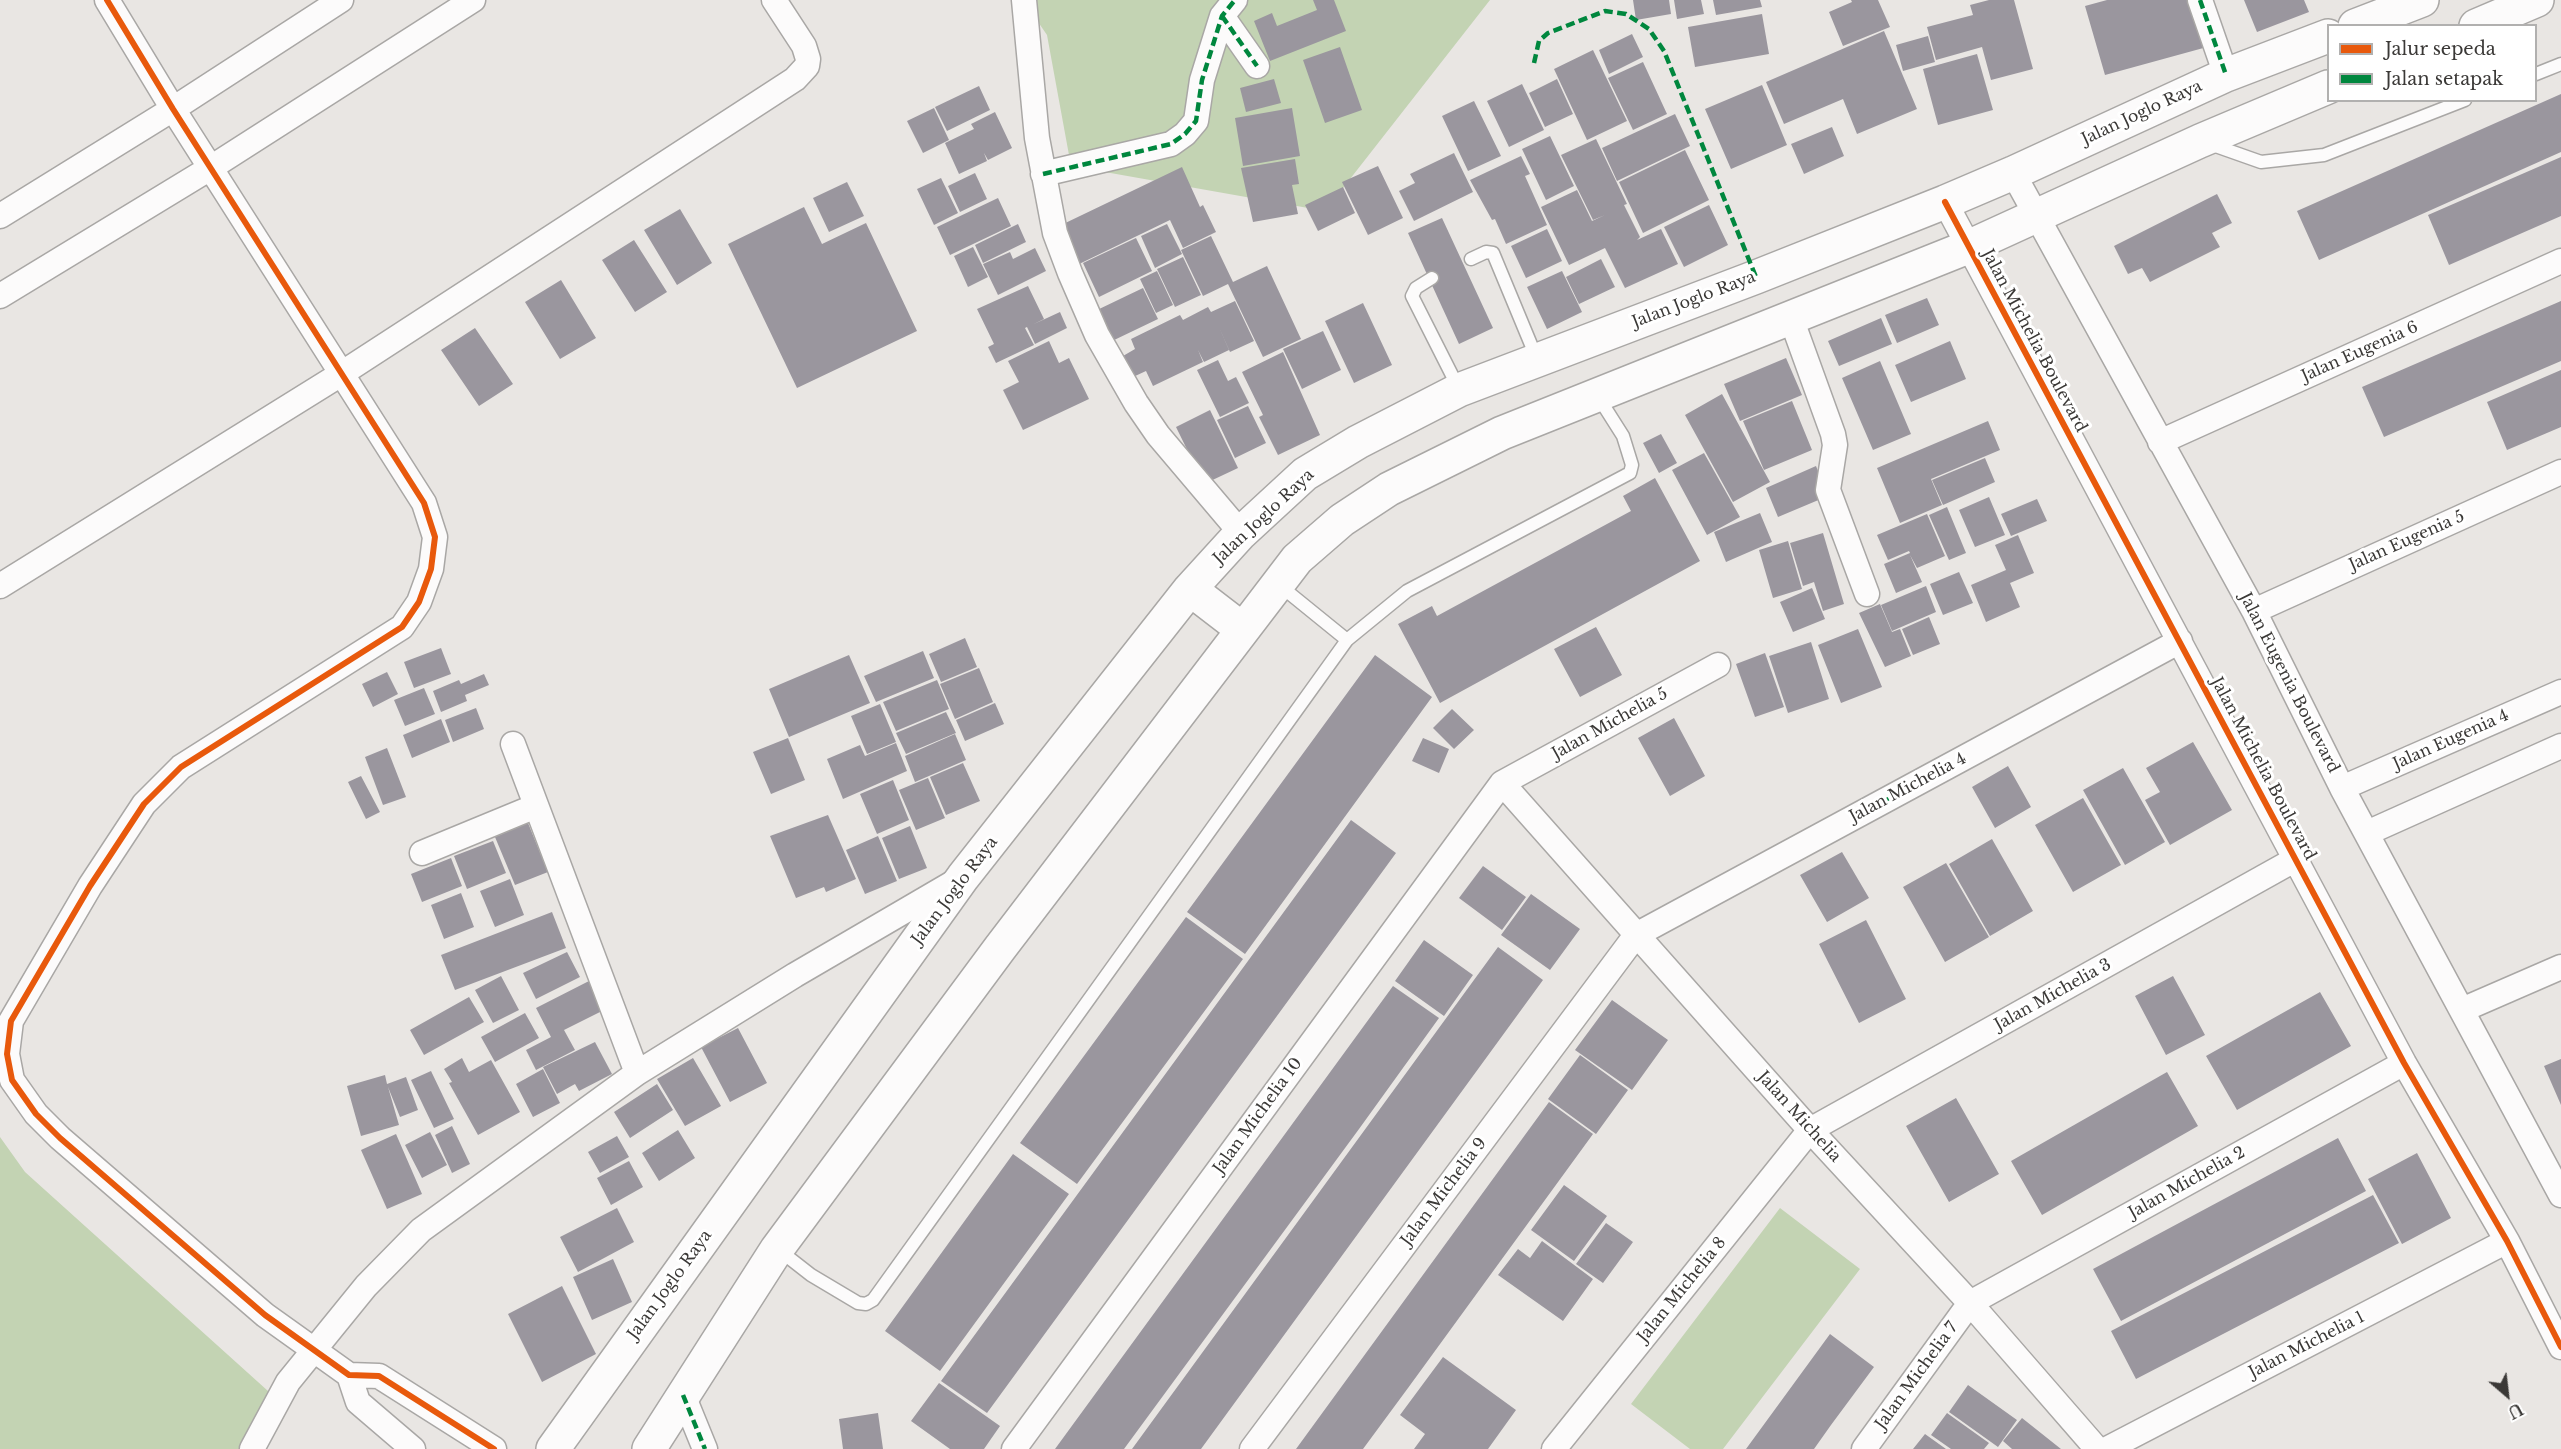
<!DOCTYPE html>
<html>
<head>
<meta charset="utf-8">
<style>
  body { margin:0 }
  #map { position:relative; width:2561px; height:1449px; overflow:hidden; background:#e9e6e3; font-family:"Libre Baskerville",serif }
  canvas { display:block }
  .legend { position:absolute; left:2327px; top:24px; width:210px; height:78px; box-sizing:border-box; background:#fff; border:2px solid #b1b0af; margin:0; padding:8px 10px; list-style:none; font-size:18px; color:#3b3937 }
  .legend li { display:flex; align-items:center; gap:12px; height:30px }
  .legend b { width:30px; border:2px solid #b1b0af }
  .north { position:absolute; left:2477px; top:1365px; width:60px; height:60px; -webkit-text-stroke:4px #fff; paint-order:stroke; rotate:152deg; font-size:16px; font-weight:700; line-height:24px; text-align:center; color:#3b3937 }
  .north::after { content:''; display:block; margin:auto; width:21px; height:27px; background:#3b3937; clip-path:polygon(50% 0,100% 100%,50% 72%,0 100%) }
</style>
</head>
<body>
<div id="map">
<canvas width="2561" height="1449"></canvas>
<ul class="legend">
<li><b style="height:8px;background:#e8590c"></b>Jalur sepeda</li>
<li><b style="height:8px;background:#00873e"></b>Jalan setapak</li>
</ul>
<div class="north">U</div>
</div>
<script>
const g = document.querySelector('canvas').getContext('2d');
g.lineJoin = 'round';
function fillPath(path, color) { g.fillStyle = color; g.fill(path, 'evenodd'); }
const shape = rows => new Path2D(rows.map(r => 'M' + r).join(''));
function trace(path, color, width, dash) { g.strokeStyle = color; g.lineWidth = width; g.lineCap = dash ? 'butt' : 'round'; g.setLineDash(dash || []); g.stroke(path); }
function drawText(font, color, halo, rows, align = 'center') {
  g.font = font + ' "Libre Baskerville",serif'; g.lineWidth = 6; g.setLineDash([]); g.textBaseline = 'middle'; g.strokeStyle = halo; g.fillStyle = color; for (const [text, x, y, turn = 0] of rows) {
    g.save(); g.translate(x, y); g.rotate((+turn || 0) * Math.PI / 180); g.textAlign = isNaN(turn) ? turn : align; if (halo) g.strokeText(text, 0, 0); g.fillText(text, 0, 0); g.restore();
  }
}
const green = shape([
  [1023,0,1490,0,1325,211,1071,166,1047,35],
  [0,1137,25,1172,278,1400,239,1449,0,1449],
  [1780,1208,1860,1269,1723,1449,1690,1449,1631,1404]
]);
const building = shape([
  [1313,0,1334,0,1346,31,1270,61,1254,21,1272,13,1277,26,1317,10],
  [1633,0,1669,0,1671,14,1636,20],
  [1674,0,1701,0,1704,14,1677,19],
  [1713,0,1760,0,1762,7,1716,15],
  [1851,0,1878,0,1890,27,1843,46,1829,12,1852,2],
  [1989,0,2014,0,2033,69,1991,80,1982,47,1936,60,1927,27,1973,15,1970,5],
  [2107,0,2194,0,2207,47,2105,75,2085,6],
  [2244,0,2304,0,2309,12,2257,32],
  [1762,14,1769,54,1695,67,1688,27],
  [1884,31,1917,109,1857,134,1843,99,1784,124,1766,82],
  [1632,34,1643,57,1609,74,1599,50],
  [1928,36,1935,62,1903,71,1896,45],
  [1340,47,1362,110,1325,123,1303,60],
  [1593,50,1627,121,1587,140,1554,69],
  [1977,54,1993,110,1938,125,1923,69],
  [1643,62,1667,114,1633,130,1608,78],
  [1274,79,1281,103,1246,112,1240,88],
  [1557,79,1573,114,1545,127,1529,93],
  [1522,84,1544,130,1509,147,1487,101],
  [1762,85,1787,145,1731,169,1705,109],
  [979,86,990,110,947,131,935,107],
  [2561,94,2561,152,2319,260,2297,211],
  [1474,101,1501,156,1468,171,1442,116],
  [934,108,949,140,923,153,907,121],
  [1292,108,1300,156,1243,166,1235,118],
  [995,112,1012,148,988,160,984,153,987,161,959,174,945,143,974,129,971,124],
  [1675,114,1690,146,1617,181,1602,148],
  [1832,127,1844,156,1804,174,1791,144],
  [1550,136,1574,186,1546,200,1522,149],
  [1596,139,1627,204,1624,205,1640,237,1637,240,1661,229,1678,264,1625,288,1605,248,1569,265,1541,207,1577,190,1592,221,1605,215,1593,220,1561,155],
  [1685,150,1709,200,1643,233,1619,182],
  [1454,153,1473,192,1414,221,1399,191,1415,183,1410,174],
  [1521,156,1530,174,1525,176,1547,225,1506,244,1495,219,1492,220,1470,180],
  [2561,157,2561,216,2449,265,2428,215],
  [1295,159,1299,184,1292,185,1298,214,1253,222,1241,168],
  [1378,166,1403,218,1368,235,1342,182],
  [1182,167,1200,207,1203,205,1216,232,1183,248,1170,220,1075,266,1057,227],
  [975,173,987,199,960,212,948,186],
  [941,178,958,213,934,225,917,189],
  [847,182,864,216,829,232,813,198],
  [1343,187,1355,213,1318,231,1305,205],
  [2217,194,2232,223,2212,233,2220,247,2150,282,2142,268,2128,274,2114,246],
  [998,198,1011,226,950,255,937,227],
  [1709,205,1728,245,1684,267,1664,227],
  [804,207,822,244,866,223,917,331,797,388,728,244],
  [680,209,712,263,677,285,644,230],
  [1442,218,1493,328,1459,344,1408,233],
  [1018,224,1026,242,983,263,975,245],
  [1167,224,1182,254,1155,268,1141,236],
  [1547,229,1562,261,1526,278,1511,246],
  [1211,236,1233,282,1267,266,1301,339,1263,357,1228,284,1203,296,1181,250],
  [1136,238,1152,271,1099,297,1083,263],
  [634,240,667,292,635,312,602,260],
  [973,247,988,277,968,287,954,256],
  [1035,248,1046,271,998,295,983,264,1010,252,1013,259],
  [1183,257,1201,295,1175,307,1157,269],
  [1601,259,1615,287,1579,304,1566,277],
  [1157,271,1173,305,1156,313,1140,279],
  [1562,271,1582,312,1547,329,1527,287],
  [561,280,596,338,560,359,525,302],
  [1028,286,1044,319,1034,324,1060,312,1067,328,1035,344,1027,327,1025,328,1034,345,996,363,988,347,994,344,977,309],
  [1143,288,1158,319,1110,342,1095,311],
  [1927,298,1939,325,1897,343,1885,315],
  [1235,301,1254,341,1230,352,1218,325,1229,350,1204,362,1198,350,1203,362,1153,386,1146,371,1133,377,1123,356,1135,349,1131,339,1180,315,1183,320,1208,307,1211,312],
  [2561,301,2561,361,2384,437,2362,387],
  [1363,303,1392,365,1354,383,1325,321],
  [1881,318,1892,344,1839,366,1828,341],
  [475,328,513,384,479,406,441,350],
  [1323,331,1341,370,1302,389,1283,349],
  [1049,341,1059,363,1069,358,1089,399,1023,430,1003,390,1019,382,1008,361],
  [1950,341,1966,379,1911,402,1895,365],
  [1283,352,1320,435,1278,455,1259,417,1263,415,1242,372],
  [1786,358,1802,395,1740,421,1724,384],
  [1218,360,1228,381,1236,377,1249,403,1220,417,1197,370],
  [1880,361,1911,434,1873,450,1842,378],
  [2561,370,2561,427,2507,450,2487,402],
  [1722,394,1770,482,1733,502,1685,415],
  [1792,401,1812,450,1764,470,1743,421],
  [1248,406,1266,443,1235,458,1217,420],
  [1210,410,1238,468,1204,484,1176,427],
  [1988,421,2000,450,1931,479,1942,505,1900,523,1877,468],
  [1661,434,1677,463,1659,473,1643,443],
  [1704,453,1740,517,1707,535,1672,470],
  [1985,458,1995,482,1943,505,1932,480],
  [1816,466,1828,496,1778,517,1766,488],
  [1655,478,1700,561,1440,703,1398,624,1432,606,1437,616,1631,511,1623,496],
  [1989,497,2005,535,1975,547,1959,510],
  [2037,499,2047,521,2011,536,2001,514],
  [1947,507,1966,553,1949,560,1929,515],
  [1760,513,1772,542,1726,562,1714,532],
  [1927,514,1945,556,1917,568,1910,555,1922,582,1896,593,1884,564,1910,553,1909,551,1888,560,1877,535],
  [1823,533,1844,604,1823,611,1814,582,1803,586,1790,543],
  [2018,535,2034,573,2010,583,2020,607,1986,622,1971,585,2006,570,1995,545],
  [1788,541,1802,589,1773,598,1759,550],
  [1959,572,1973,603,1943,615,1930,584],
  [1926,586,1936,612,1892,631,1881,605],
  [1812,588,1825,619,1793,632,1780,602],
  [1880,604,1892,632,1900,629,1911,656,1885,667,1859,613],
  [1929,617,1940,644,1913,655,1902,629],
  [1596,627,1622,675,1580,697,1554,649],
  [1858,629,1882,687,1841,703,1818,645],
  [965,638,977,667,941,682,929,654],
  [1811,642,1829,699,1788,713,1769,656],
  [441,648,451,674,414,688,404,662],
  [923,651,934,678,876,702,864,676],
  [1765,653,1784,707,1755,717,1736,664],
  [849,655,870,703,789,737,769,689],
  [1375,655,1432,697,1245,954,1187,912],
  [979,668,993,702,955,719,940,684],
  [387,672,398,694,373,707,362,684],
  [484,674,489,685,465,695,467,701,441,712,433,691,459,680,461,684],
  [937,680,949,709,896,731,883,702],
  [424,688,435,714,405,726,394,700],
  [995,703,1004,724,965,741,956,720],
  [880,704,896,742,867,754,851,716],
  [476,708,484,729,453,742,445,720],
  [1452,709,1474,730,1454,749,1433,728],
  [946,712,956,733,906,754,896,733],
  [1674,718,1705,776,1670,796,1638,738],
  [441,719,450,742,412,758,403,735],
  [955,734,966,760,915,782,905,756],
  [788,738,805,780,771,794,753,752],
  [1423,738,1449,749,1439,773,1412,761],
  [2193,742,2232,810,2170,845,2145,800,2160,792,2146,768],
  [896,743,907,771,843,799,827,759,860,745,865,756],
  [387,748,406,797,383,805,365,757],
  [963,763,980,801,946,815,930,777],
  [2008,766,2031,807,1995,828,1972,787],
  [2123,768,2165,842,2125,865,2083,790],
  [361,776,380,812,366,819,348,782],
  [928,778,945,818,916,830,899,790],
  [893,780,909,820,877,834,860,794],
  [2083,798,2121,865,2073,892,2035,825],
  [828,815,856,879,826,892,824,887,796,898,770,836],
  [1351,820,1396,853,987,1413,941,1381],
  [528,823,548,872,515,885,495,837],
  [910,826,927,868,899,879,882,838],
  [878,836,897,881,865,894,846,850],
  [1992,839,2033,911,1990,936,1949,864],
  [493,841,506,873,467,889,454,856],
  [1842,852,1869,898,1827,922,1800,875],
  [451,858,462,886,422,902,411,874],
  [1946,863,1989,937,1945,962,1903,887],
  [1483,866,1526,897,1502,930,1459,898],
  [510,879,524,915,495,927,480,891],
  [461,893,474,927,444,939,431,905],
  [1531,894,1580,929,1550,970,1501,935],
  [552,912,566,948,455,990,441,955],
  [1186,917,1243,959,1077,1184,1020,1143],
  [1866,920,1906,999,1859,1023,1819,944],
  [1424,940,1473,975,1444,1016,1395,981],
  [1498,947,1543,980,1516,1017,1201,1449,1132,1449],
  [567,952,580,977,536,999,523,973],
  [501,976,519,1010,493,1023,475,990],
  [2173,976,2205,1035,2166,1055,2135,996],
  [589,981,604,1010,564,1030,575,1050,536,1070,526,1050,551,1037,536,1008],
  [1393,986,1439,1018,1359,1129,1124,1449,1055,1449],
  [2320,992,2351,1046,2237,1110,2206,1056],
  [469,997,484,1022,424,1055,410,1030],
  [1612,1000,1668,1040,1632,1090,1575,1050],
  [525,1013,539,1038,495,1062,481,1037],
  [738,1028,767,1083,730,1102,701,1047],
  [595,1042,612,1074,579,1091,575,1084,557,1094,543,1067],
  [1580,1055,1628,1090,1596,1134,1548,1099],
  [462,1058,469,1072,491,1060,520,1112,478,1135,449,1083,452,1082,444,1069],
  [693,1058,721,1106,685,1126,657,1079],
  [2561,1059,2561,1105,2544,1066],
  [543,1069,560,1103,533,1117,516,1084],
  [431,1071,454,1119,434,1128,411,1080],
  [2167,1072,2198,1126,2042,1215,2011,1161],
  [385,1075,387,1084,406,1077,418,1110,400,1117,388,1087,399,1125,361,1136,347,1086],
  [657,1084,673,1110,630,1138,614,1112],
  [1956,1098,1999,1174,1949,1202,1906,1126],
  [1549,1102,1593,1134,1408,1388,1363,1449,1296,1449],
  [452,1126,470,1164,452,1173,435,1135],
  [678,1130,695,1158,659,1181,642,1153],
  [430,1132,447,1165,422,1178,405,1145],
  [396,1134,422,1194,387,1209,361,1150],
  [617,1136,629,1157,600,1173,588,1152],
  [2338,1138,2366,1191,2121,1321,2093,1269],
  [2417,1153,2451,1218,2402,1244,2368,1179],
  [1013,1154,1069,1194,940,1371,885,1331],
  [629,1161,643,1187,611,1205,597,1178],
  [1564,1185,1607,1216,1574,1261,1531,1230],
  [2373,1195,2399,1243,2136,1379,2111,1331],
  [617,1208,634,1242,578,1272,560,1237],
  [1606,1223,1633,1242,1603,1283,1576,1264],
  [1542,1241,1593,1279,1563,1321,1498,1275,1518,1249,1530,1258],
  [613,1259,632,1302,592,1320,573,1277],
  [562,1286,596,1354,542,1382,508,1314],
  [1830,1334,1874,1367,1831,1425,1814,1449,1746,1449],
  [1443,1357,1516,1410,1488,1449,1414,1449,1425,1434,1400,1415],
  [939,1383,1000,1426,984,1449,950,1449,911,1421],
  [1968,1385,2017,1420,1998,1447,1949,1412],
  [878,1413,883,1449,843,1449,839,1419],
  [1947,1413,1989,1443,1984,1449,1951,1449,1931,1435],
  [2022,1418,2061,1449,2012,1449,2003,1441],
  [1925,1434,1946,1449,1913,1449]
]);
const lane = shape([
  [2536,74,2561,64],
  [2210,144,2261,162,2324,155,2465,100],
  [1471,259,1486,252,1493,253,1537,359],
  [1432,278,1416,288,1412,296,1459,389],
  [1278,584,1347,640],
  [779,1250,811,1275,858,1303,866,1304,873,1300,1347,640,1407,591,1630,473,1632,465,1623,436,1597,395]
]);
const street = shape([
  [107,0,173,109,424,503,435,537,431,569,419,602,402,627,181,767,144,804,90,886,11,1021,7,1054,12,1080,36,1114,60,1138,265,1315,349,1375,379,1376,494,1449],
  [1024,0,1037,138,1055,233,1070,273,1097,335,1136,403,1158,435,1241,533],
  [2200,0,2226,75],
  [1222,16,1257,66],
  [2013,173,2254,611,2342,788,2561,1195],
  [1043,174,1171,144,1185,134,1196,121,1202,80,1222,16,1235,0],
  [1945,202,2404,1063,2507,1241,2561,1347],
  [0,216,173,109,341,0],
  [0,296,212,167,473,0],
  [1791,318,1833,434,1835,445,1828,490,1867,594],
  [2160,442,2561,261],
  [0,586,341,374,795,79,807,66,808,59,804,46,774,0],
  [2254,611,2561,472],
  [513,744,637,1073],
  [1502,783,1810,1130,1970,1303,2097,1449],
  [2342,788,2561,692],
  [2367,833,2561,746],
  [422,853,536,806],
  [2462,1010,2561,967],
  [349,1375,358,1402,413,1449],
  [683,1395,705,1449],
  [252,1449,288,1382,366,1286,421,1230,637,1073,795,975,956,881],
  [1014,1449,1502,783,1718,665],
  [1252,1449,1636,935,2180,641],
  [1554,1449,1810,1130,2296,859],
  [1864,1449,1970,1303,2404,1063],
  [2107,1449,2507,1241]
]);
const secondary = shape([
  [2355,26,2422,0],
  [2476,26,2537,0],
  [1190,589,1242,629],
  [553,1449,963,877,1190,589,1241,533,1305,474,1358,442,1459,390,1756,277,1945,202,2013,173,2226,75,2328,36],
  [649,1449,777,1249,1000,948,1297,559,1342,520,1389,489,1502,433,1968,247,2200,141,2328,87]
]);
const quiet = shape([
  [2200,0,2226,75],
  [1222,16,1257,66],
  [1534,63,1539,41,1548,33,1605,11,1626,14,1649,29,1664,51,1756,277],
  [1043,174,1171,144,1185,134,1196,121,1202,80,1222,16,1235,0],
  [1857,816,1953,764],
  [683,1395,705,1449]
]);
const cycleway = shape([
  [107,0,173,109,424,503,435,537,431,569,419,602,402,627,181,767,144,804,90,886,11,1021,7,1054,12,1080,36,1114,60,1138,265,1315,349,1375,379,1376,494,1449],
  [1945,202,2404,1063,2507,1241,2561,1347]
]);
const streetNames = [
  ["Jalan Joglo Raya",2142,113,-25],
  ["Jalan Joglo Raya",1694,300,-21],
  ["Jalan Michelia Boulevard",2034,341,62],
  ["Jalan Eugenia 6",2360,352,-24],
  ["Jalan Joglo Raya",1264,517,-43],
  ["Jalan Eugenia 5",2407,541,-24],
  ["Jalan Eugenia Boulevard",2289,683,63],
  ["Jalan Michelia 5",1610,724,-29],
  ["Jalan Eugenia 4",2451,740,-24],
  ["Jalan Michelia Boulevard",2263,769,62],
  ["Jalan Michelia 4",1908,788,-28],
  ["Jalan Joglo Raya",955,891,-53],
  ["Jalan Michelia 3",2053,995,-29],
  ["Jalan Michelia 10",1258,1116,-54],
  ["Jalan Michelia",1799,1117,48],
  ["Jalan Michelia 2",2187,1183,-29],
  ["Jalan Michelia 9",1444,1192,-53],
  ["Jalan Joglo Raya",670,1285,-54],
  ["Jalan Michelia 8",1682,1290,-51],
  ["Jalan Michelia 1",2307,1345,-27],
  ["Jalan Michelia 7",1917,1376,-54]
];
fillPath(green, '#c3d3b3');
fillPath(building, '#9a969e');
trace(lane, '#a9a7a5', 15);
trace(street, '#a9a7a5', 27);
trace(secondary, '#a9a7a5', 36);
trace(lane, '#fcfbfb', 12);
trace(street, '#fcfbfb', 24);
trace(secondary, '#fcfbfb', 33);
trace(quiet, '#00873e', 4.5, [9, 4.5]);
trace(cycleway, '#e8590c', 6);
drawText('16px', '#3b3937', '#fff', streetNames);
</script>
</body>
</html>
